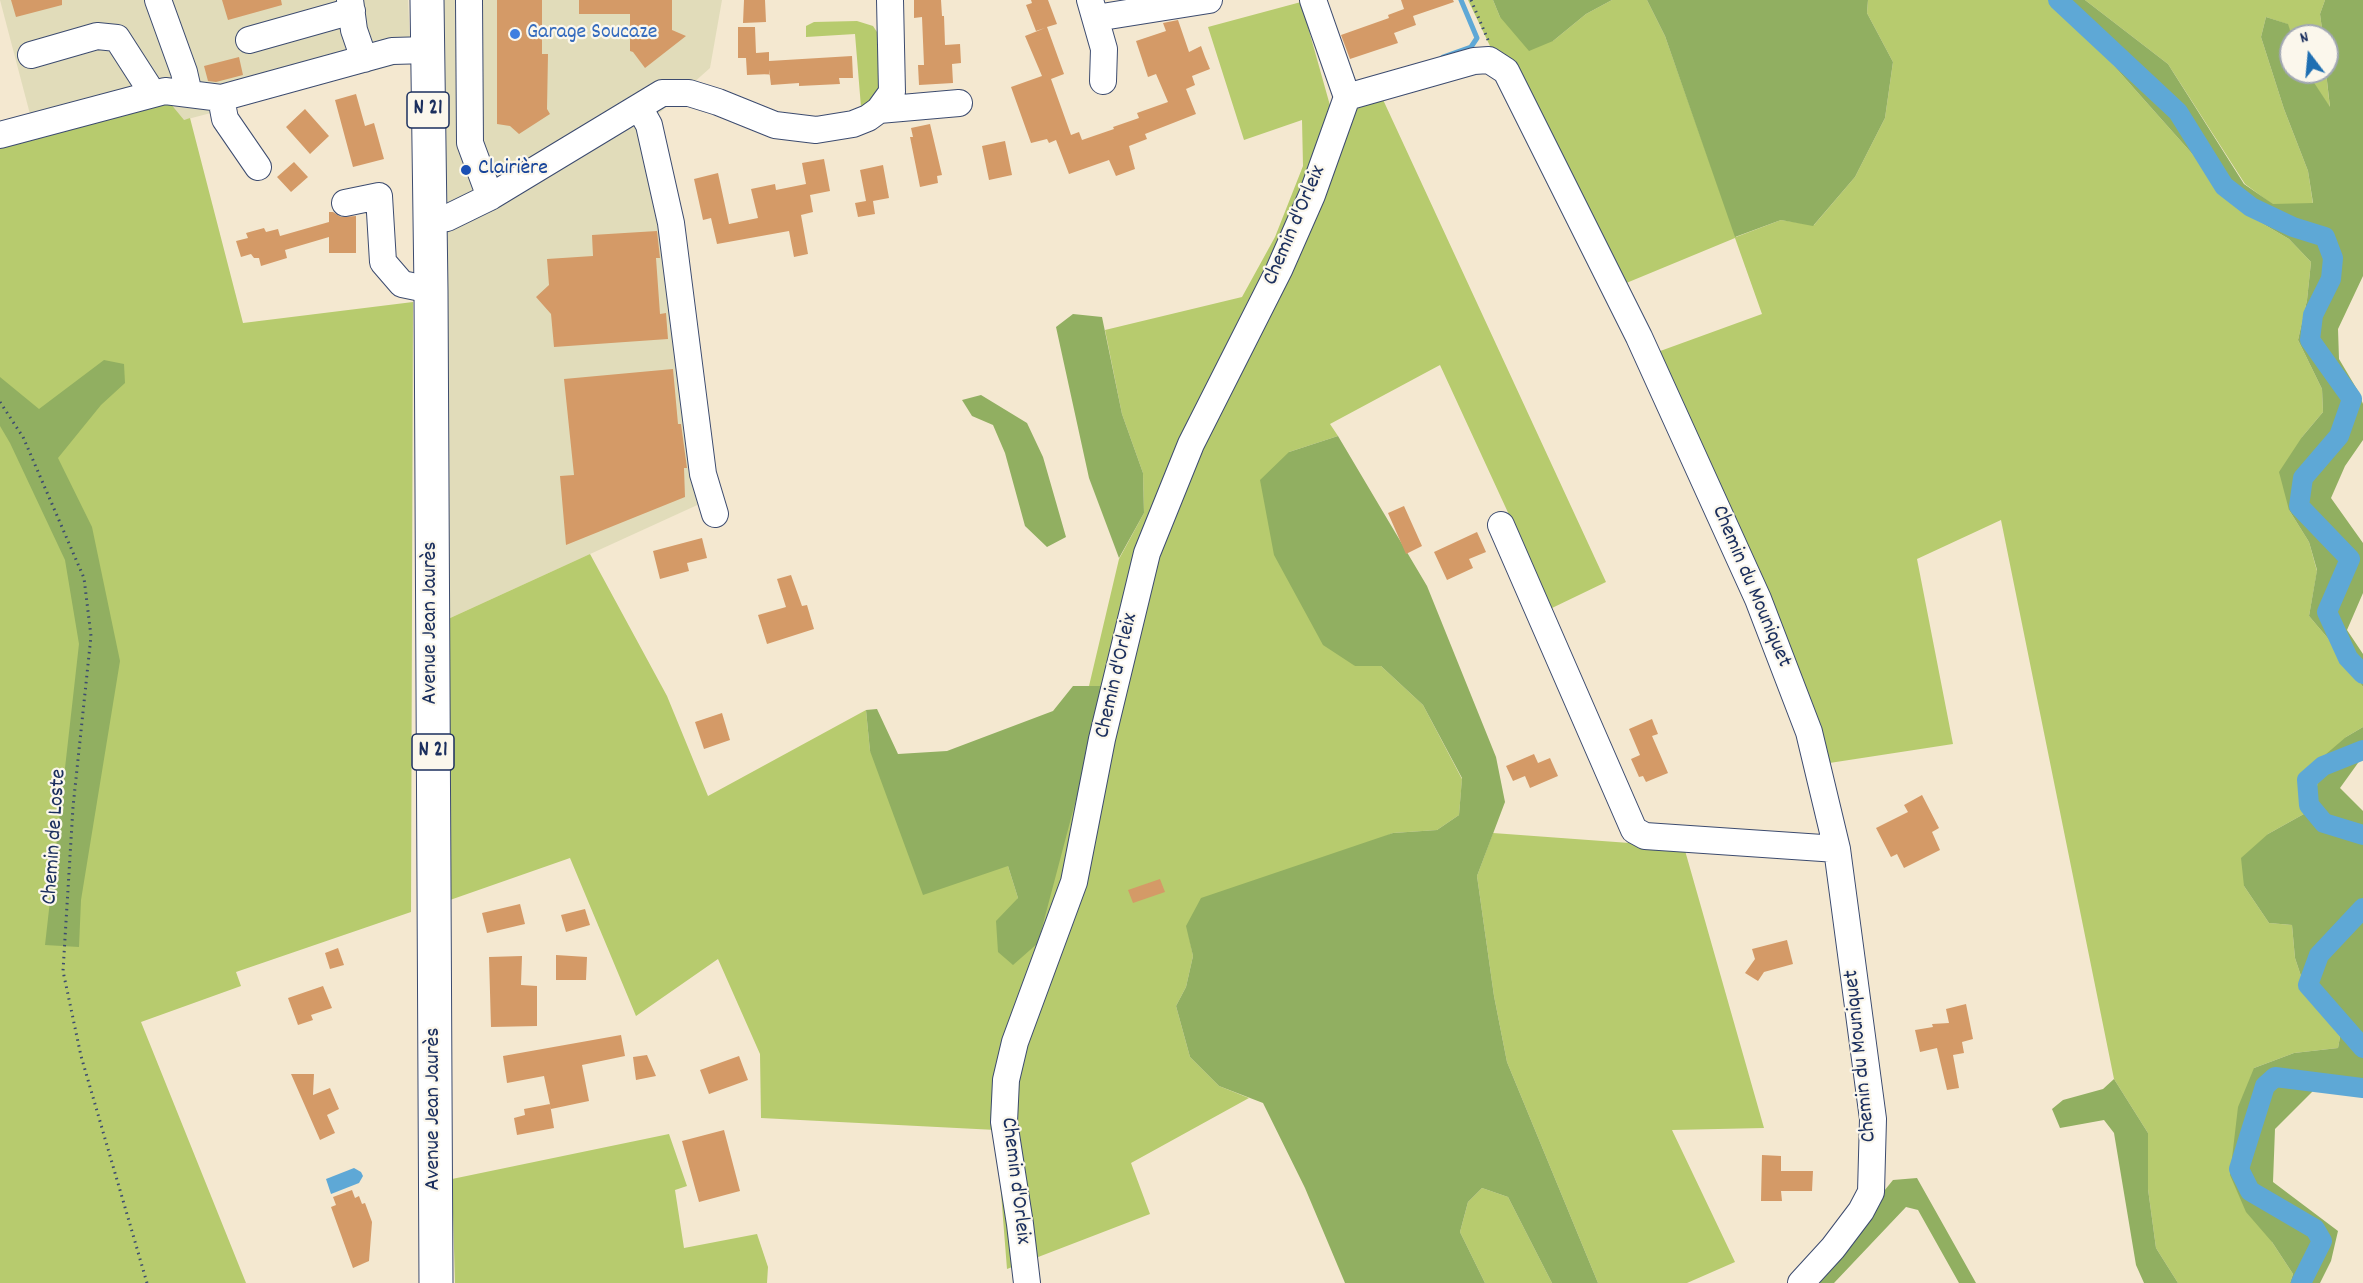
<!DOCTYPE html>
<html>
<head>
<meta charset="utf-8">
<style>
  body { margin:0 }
  #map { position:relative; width:2363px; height:1283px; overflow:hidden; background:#f4e8d0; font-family:Dekko,sans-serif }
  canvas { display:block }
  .north { position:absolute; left:2279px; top:24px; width:60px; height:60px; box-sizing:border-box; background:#fbf7ec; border:2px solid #a1a7b3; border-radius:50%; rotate:344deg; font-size:16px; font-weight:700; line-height:24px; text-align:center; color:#1b2f5e }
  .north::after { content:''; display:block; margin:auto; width:21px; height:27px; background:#1f6fb2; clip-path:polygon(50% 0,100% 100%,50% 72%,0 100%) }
</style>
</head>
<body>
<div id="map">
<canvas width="2363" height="1283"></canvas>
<div class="north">N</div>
</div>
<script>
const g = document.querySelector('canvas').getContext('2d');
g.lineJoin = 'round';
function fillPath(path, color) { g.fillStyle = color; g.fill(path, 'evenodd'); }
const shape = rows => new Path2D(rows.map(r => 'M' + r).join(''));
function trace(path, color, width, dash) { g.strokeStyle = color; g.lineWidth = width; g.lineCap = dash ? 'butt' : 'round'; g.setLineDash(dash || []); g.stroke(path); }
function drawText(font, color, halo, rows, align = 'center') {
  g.font = font + ' Dekko,sans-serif'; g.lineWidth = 4.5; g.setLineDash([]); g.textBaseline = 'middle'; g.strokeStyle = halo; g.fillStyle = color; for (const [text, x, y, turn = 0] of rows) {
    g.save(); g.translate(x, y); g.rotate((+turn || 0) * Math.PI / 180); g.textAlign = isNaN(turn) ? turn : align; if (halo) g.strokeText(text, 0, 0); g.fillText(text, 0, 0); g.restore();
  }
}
const built = shape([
  [0,0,408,0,411,61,184,120,36,137],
  [444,0,722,0,710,68,655,117,717,496,448,619]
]);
const green = shape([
  [1468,0,1493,0,1500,17,1553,41,1586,14,1612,0,1647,0,1665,36,1736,237,1781,220,1814,225,1855,177,1885,118,1893,62,1867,13,1868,0,2049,0,2099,49,2195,157,2236,208,2289,239,2311,262,2307,300,2298,340,2322,389,2323,412,2302,437,2289,510,2309,542,2317,571,2309,616,2331,642,2363,687,2363,727,2346,737,2311,810,2268,834,2244,886,2269,923,2292,925,2295,958,2307,994,2340,1037,2338,1048,2294,1053,2254,1068,2272,1242,2293,1274,2290,1283,2178,1283,2156,1248,2148,1189,2148,1133,2114,1079,2001,520,1917,559,1953,744,1810,766,1771,647,1641,358,1762,314,1735,238,1607,291],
  [2085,0,2325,0,2320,14,2323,36,2292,36,2287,24,2266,17,2261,37,2284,109,2308,171,2313,204,2272,204,2245,184,2168,64],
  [1301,2,1331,109,1379,91,1606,582,1552,608,1440,365,1330,424,1338,436,1289,452,1355,666,1381,666,1423,705,1462,779,1459,815,1437,830,1393,833,1187,926,1193,956,1186,987,1176,1006,1190,1057,1219,1086,1249,1098,1131,1163,1150,1214,1007,1269,996,1130,761,1118,760,1054,718,959,636,1016,570,858,450,900,448,619,590,554,667,696,708,796,866,710,870,751,1008,866,1018,898,998,952,1106,686,1089,686,1119,559,1144,513,1143,473,1122,414,1105,330,1242,297,1275,237,1303,166,1302,120,1244,140,1208,27],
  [857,21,873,26,879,35,883,84,868,104,861,107,855,34,806,37,806,26,814,22],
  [2307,72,2326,72,2330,108,2308,75],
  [170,103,184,120,190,118,243,323,413,302,411,912,236,972,241,986,141,1022,246,1283,0,1283,0,147],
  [1493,833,1684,847,1764,1128,1672,1130,1735,1262,1687,1283,1598,1283,1507,1062,1494,996,1477,876],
  [669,1134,687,1186,675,1190,684,1248,757,1234,768,1267,767,1283,455,1283,452,1179],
  [1482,1188,1508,1197,1552,1283,1485,1283,1460,1232,1468,1202]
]);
const forest = shape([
  [1493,0,1612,0,1586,14,1553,41,1529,51,1500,17],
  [1647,0,1868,0,1867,13,1893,62,1885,118,1855,177,1813,226,1781,220,1735,237,1665,36],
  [2049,0,2085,0,2168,64,2244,184,2273,204,2313,203,2308,171,2284,109,2261,37,2266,17,2288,24,2292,36,2291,72,2307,72,2330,107,2326,72,2327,36,2323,36,2320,14,2325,0,2363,0,2363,276,2338,329,2339,359,2358,391,2363,404,2363,440,2345,466,2331,498,2363,543,2363,593,2347,630,2363,654,2363,687,2331,642,2309,616,2317,570,2309,542,2289,510,2279,472,2302,437,2323,412,2322,389,2298,340,2307,300,2311,262,2289,239,2236,208,2195,157,2099,49],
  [1073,314,1102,317,1122,414,1143,473,1144,513,1119,558,1089,478,1056,327],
  [104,360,124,364,125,383,101,405,58,458,92,527,120,661,81,900,79,947,45,945,79,644,65,560,10,443,0,426,0,377,39,409],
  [981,395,1027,423,1043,457,1066,537,1047,547,1025,526,1005,453,993,425,972,416,962,400],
  [1338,436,1427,586,1496,757,1505,802,1477,876,1494,996,1507,1062,1598,1283,1552,1283,1508,1197,1482,1188,1468,1202,1460,1232,1485,1283,1345,1283,1305,1188,1263,1103,1219,1086,1190,1057,1176,1006,1186,987,1193,956,1186,926,1201,898,1393,833,1437,830,1459,815,1462,778,1423,705,1381,666,1355,666,1323,645,1274,555,1260,480,1289,452],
  [1073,686,1106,686,1038,943,1013,965,998,952,996,921,1018,898,1008,866,923,895,870,751,866,710,877,709,898,754,947,751,1053,711],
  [2363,727,2363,756,2340,788,2363,811,2363,1093,2313,1091,2275,1129,2273,1182,2338,1231,2331,1261,2320,1283,2290,1283,2293,1274,2272,1242,2246,1212,2230,1175,2238,1107,2254,1068,2294,1053,2338,1048,2340,1037,2307,994,2295,958,2292,925,2269,923,2244,886,2241,858,2268,834,2311,810,2325,755,2346,737],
  [2114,1079,2148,1133,2148,1189,2156,1248,2178,1283,2144,1283,2136,1265,2114,1133,2104,1120,2060,1128,2052,1109,2063,1100,2103,1089],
  [1917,1178,1976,1283,1959,1283,1918,1210,1906,1207,1834,1283,1809,1283,1893,1180]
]);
const water = shape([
  [354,1168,361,1172,363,1176,359,1183,331,1194,326,1179]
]);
const stream = shape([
  [1443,57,1471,47,1477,38,1461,0]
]);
const canal = shape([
  [2058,0,2178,112,2224,186,2251,207,2293,227,2325,237,2333,258,2331,279,2313,315,2310,340,2352,399,2339,436,2303,478,2299,506,2350,559,2327,612,2348,658,2363,674],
  [2363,750,2323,766,2307,780,2309,805,2324,823,2363,835],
  [2363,908,2319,955,2308,985,2363,1048],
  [2301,1283,2322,1241,2315,1229,2250,1191,2239,1169,2265,1086,2275,1077,2363,1088]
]);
const building = shape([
  [11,0,62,0,62,5,16,17],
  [222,0,281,0,282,5,228,20],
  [497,0,542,0,542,54,548,54,547,109,550,114,519,134,510,126,497,124],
  [579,0,672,0,672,30,686,36,645,68,633,52,630,51,630,14,579,14],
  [744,0,765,0,766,22,743,23],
  [914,0,941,0,942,16,944,16,945,45,960,44,961,63,952,64,953,83,919,85,918,65,924,65,922,17,914,18],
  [1031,0,1048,0,1057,24,1047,27,1064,74,1051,79,1071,135,1079,132,1082,140,1114,129,1113,127,1139,118,1137,113,1168,102,1156,74,1148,77,1136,41,1166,31,1163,23,1178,20,1189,52,1201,46,1205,57,1210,69,1192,76,1195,85,1186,89,1196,114,1145,134,1147,139,1129,146,1135,169,1116,176,1109,160,1069,174,1056,140,1049,143,1047,139,1031,143,1011,87,1042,76,1025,36,1045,28,1036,31,1026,5,1032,3],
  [1401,0,1453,0,1454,2,1413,16,1416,25,1394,33,1398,43,1350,59,1341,35,1389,18,1388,15,1404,9],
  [738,27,755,27,756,53,769,52,769,61,852,56,853,78,839,78,840,84,799,86,799,83,771,85,769,69,770,74,747,75,746,58,738,58],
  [239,57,243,75,216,82,208,81,204,66],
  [356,94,365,126,374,123,384,159,353,167,335,100],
  [305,109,329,136,310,154,286,127],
  [930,124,942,175,937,176,938,183,920,187,910,137,913,137,911,128],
  [1005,141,1012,175,989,180,982,146],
  [824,159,830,191,810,195,813,212,801,215,808,254,794,257,789,231,717,244,711,218,703,220,694,179,718,173,729,224,758,218,751,189,775,184,776,190,806,184,802,163],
  [294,162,308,177,291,192,277,177],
  [883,165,889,198,873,201,875,214,858,217,855,203,866,201,860,170],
  [329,212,333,212,341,217,356,216,356,253,329,253,329,237,285,250,287,258,261,266,259,258,254,258,251,254,241,257,236,241,248,238,246,233,264,228,266,232,278,229,280,236,329,222],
  [657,231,660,258,656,258,660,314,666,313,668,339,554,347,551,314,536,297,549,285,547,259,593,256,592,235],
  [673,369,678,424,681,424,687,468,684,468,685,497,566,545,560,476,574,475,564,379],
  [1404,506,1422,546,1406,554,1388,513],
  [1477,532,1486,552,1469,559,1473,568,1447,580,1434,552],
  [702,538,707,558,687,563,689,571,660,579,653,551],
  [791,575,802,606,807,605,814,629,767,644,758,615,786,607,777,579],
  [722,713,730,740,704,749,695,722],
  [1652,719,1658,734,1652,736,1668,773,1646,782,1643,776,1639,777,1631,759,1640,755,1629,729],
  [1534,754,1538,763,1550,758,1558,776,1530,788,1525,776,1513,781,1506,766],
  [1922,795,1939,828,1932,832,1940,850,1904,868,1897,854,1891,857,1876,828,1908,812,1904,805],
  [1160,879,1165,892,1133,903,1128,890],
  [520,904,525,924,487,933,482,913],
  [585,909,590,925,566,932,561,915],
  [1787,940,1793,964,1764,972,1758,981,1745,973,1755,959,1752,949],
  [338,948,344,965,330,969,325,953],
  [556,955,587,957,586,980,556,980],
  [522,956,521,985,537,986,537,1026,491,1027,489,957],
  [323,986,332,1008,311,1015,313,1020,298,1025,288,998],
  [1966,1004,1973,1039,1962,1042,1964,1053,1953,1055,1959,1088,1947,1090,1937,1048,1920,1052,1915,1030,1933,1027,1932,1024,1949,1023,1946,1009],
  [621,1035,625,1056,582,1065,589,1101,551,1109,544,1076,507,1083,503,1056],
  [647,1055,656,1076,636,1080,633,1057],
  [739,1056,748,1080,709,1094,700,1070],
  [291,1074,314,1074,313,1095,330,1088,339,1109,327,1115,335,1133,320,1140],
  [550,1104,554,1128,517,1135,514,1118,525,1115,524,1109],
  [724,1130,740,1191,699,1202,682,1141],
  [1762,1155,1781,1156,1781,1171,1813,1171,1812,1191,1781,1191,1782,1201,1761,1201],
  [352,1190,355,1198,359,1196,362,1204,365,1203,372,1222,369,1261,353,1268,331,1207,336,1205,333,1197]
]);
const path = shape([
  [1471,0,1488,40],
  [0,402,23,437,84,578,91,636,73,807,63,971,81,1056,147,1283]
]);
const minor = shape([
  [158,0,184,72,189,94],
  [350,0,354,30,364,59],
  [469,0,470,143,490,197],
  [1090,0,1104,49,1103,81],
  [1313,0,1347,97],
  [1096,18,1209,0],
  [249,40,352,11],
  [31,55,97,36,117,38,153,94],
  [1347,97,1474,61,1489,60,1506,71,1639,337,1758,599,1809,732,1837,849,1873,1119,1871,1192,1861,1211,1833,1248,1801,1283],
  [221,98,225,119,258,167],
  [639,107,649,125,671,223,703,474,715,514],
  [879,110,892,92,890,0],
  [0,135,165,91,221,98,392,51,428,50],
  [345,203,379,196,383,262,402,284,431,290],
  [430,220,447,218,490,197,662,93,689,93,718,102,775,125,816,130,853,124,868,118,879,110,959,103],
  [1501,525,1634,830,1645,836,1837,849],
  [1027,1283,1020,1224,1004,1122,1006,1080,1015,1042,1074,882,1102,739,1147,553,1191,444,1279,270,1312,195,1347,97]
]);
const major = shape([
  [427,0,431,290,436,1283]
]);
const markers = [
  [515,34,6,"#3f7fe0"],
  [466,170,6,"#1a4fb4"]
];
const shields = [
  [428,110,42],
  [433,752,42]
];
const shieldNames = [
  ["N 21",428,110],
  ["N 21",433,752]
];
const shopNames = [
  ["Garage Soucaze",527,34]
];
const transitNames = [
  ["Clairière",478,170]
];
const streetNames = [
  ["Chemin d'Orleix",1296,226,-67],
  ["Chemin du Mouniquet",1750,587,67],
  ["Avenue Jean Jaurès",432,623,-90],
  ["Chemin d'Orleix",1118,676,-77],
  ["Chemin de Loste",56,837,-86],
  ["Chemin du Mouniquet",1862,1056,-96],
  ["Avenue Jean Jaurès",435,1109,-90],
  ["Chemin d'Orleix",1014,1181,83]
];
fillPath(built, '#e1dcba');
fillPath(green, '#b7cb6e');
fillPath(forest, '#91af61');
fillPath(water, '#5ea8d6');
trace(stream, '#5ea8d6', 5);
trace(canal, '#5ea8d6', 20);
fillPath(building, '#d49a67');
trace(minor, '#3c4b6f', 28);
trace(major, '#3c4b6f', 35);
trace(path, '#3c4b6f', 3, [1.5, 4.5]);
trace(minor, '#fff', 26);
trace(major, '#fff', 33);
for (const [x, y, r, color] of markers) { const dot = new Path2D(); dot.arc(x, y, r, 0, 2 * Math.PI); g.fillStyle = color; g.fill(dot); trace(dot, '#fbf7ec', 2); }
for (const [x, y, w] of shields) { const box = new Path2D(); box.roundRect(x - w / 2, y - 18, w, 36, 4.5); g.fillStyle = '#fbf7ec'; g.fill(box); trace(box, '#1b2f5e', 1.5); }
drawText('bold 21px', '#1b2f5e', null, shieldNames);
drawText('22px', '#366cbe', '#fbf7ec', shopNames, 'left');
drawText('22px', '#164399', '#fbf7ec', transitNames, 'left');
drawText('22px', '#1b2f5e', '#fbf7ec', streetNames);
</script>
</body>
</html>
